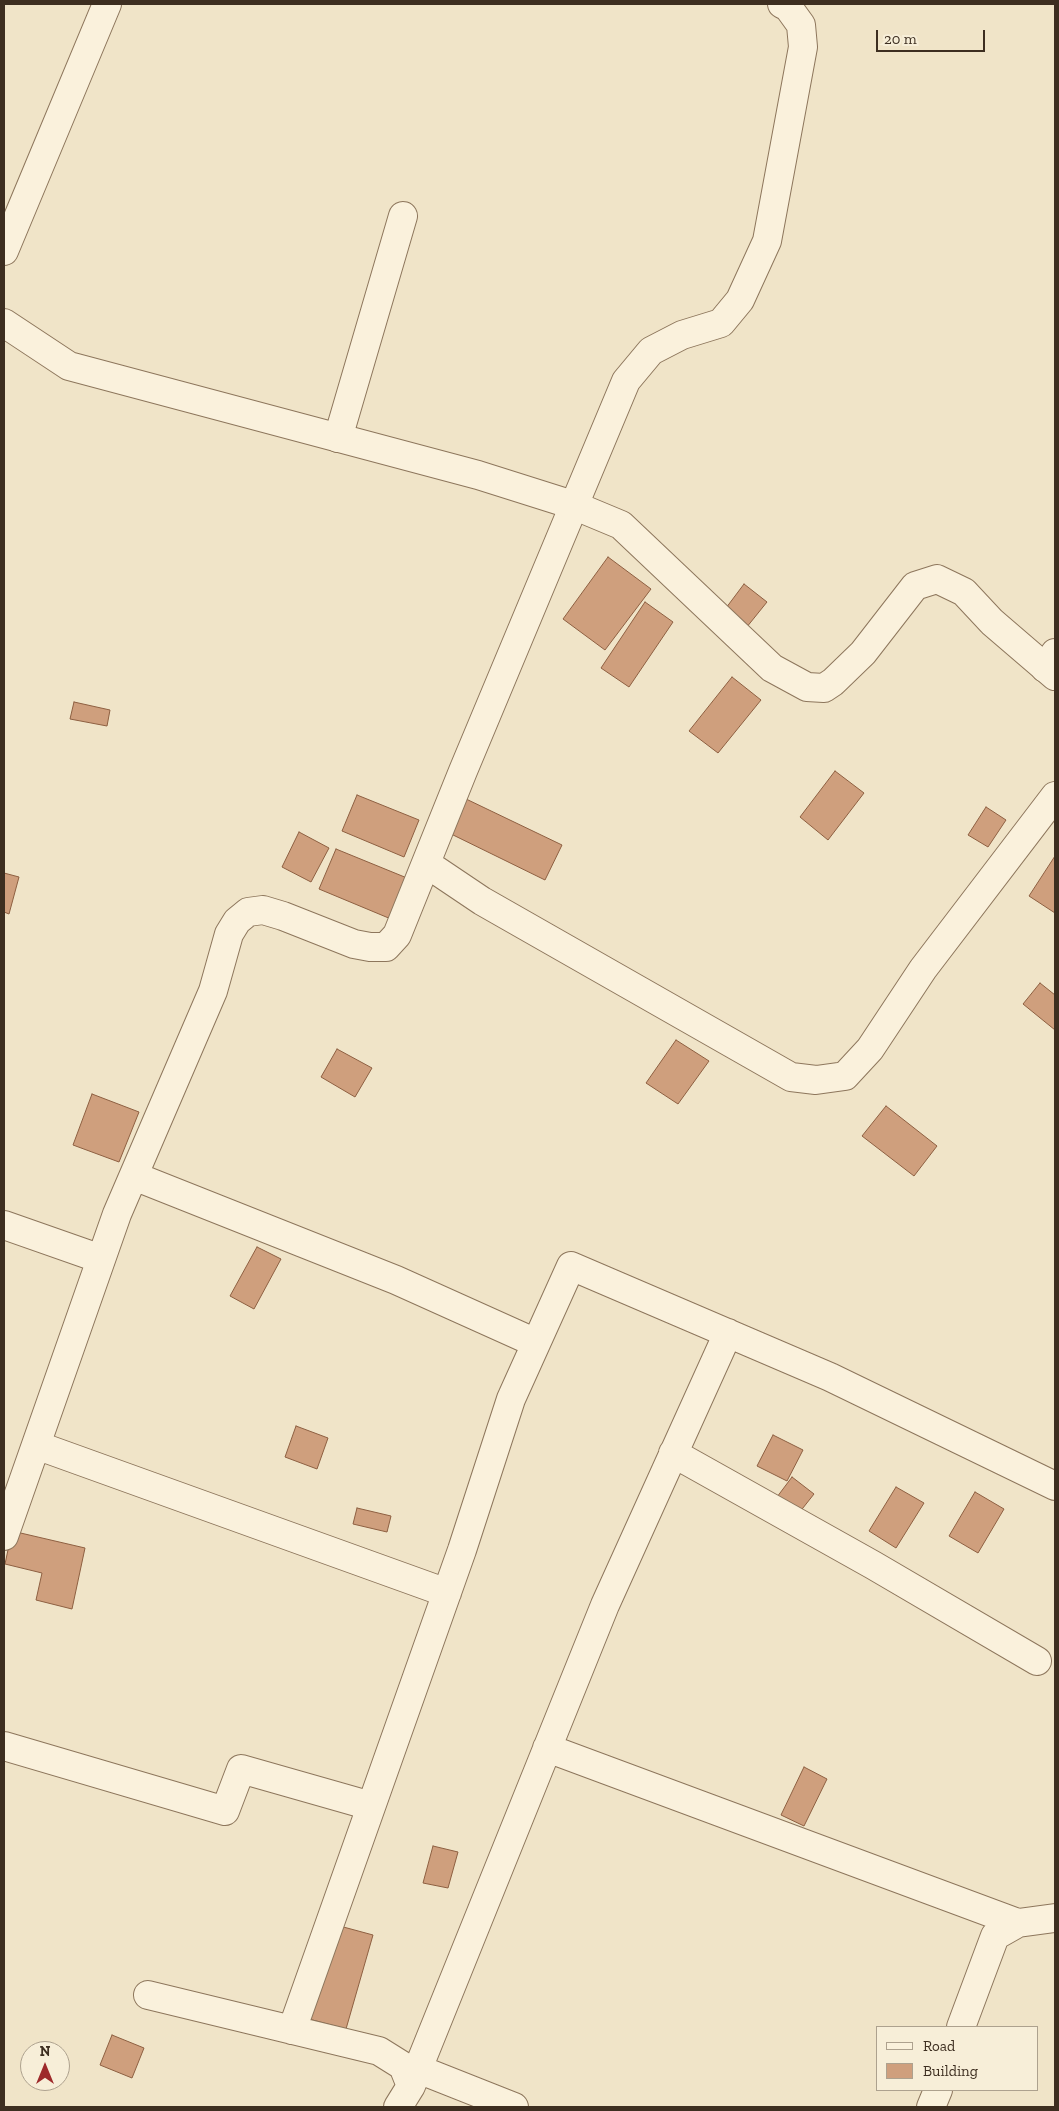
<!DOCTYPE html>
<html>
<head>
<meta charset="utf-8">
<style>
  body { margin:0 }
  #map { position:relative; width:1059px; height:2111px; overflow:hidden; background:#f0e4c8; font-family:"Zilla Slab",serif }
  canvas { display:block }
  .frame { position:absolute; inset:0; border:5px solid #3d2e20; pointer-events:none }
  .legend { position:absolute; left:876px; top:2026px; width:162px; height:65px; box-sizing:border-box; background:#f7eed8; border:1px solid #ada18e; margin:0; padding:6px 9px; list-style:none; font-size:15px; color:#3d2e20 }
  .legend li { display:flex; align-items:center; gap:10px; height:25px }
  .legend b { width:25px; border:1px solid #ada18e }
  .north { position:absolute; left:20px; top:2041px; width:50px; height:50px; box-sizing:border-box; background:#f7eed8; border:1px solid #ada18e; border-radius:50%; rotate:0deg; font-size:14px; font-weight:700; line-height:20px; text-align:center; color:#3d2e20 }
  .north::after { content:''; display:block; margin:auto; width:18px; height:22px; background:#9e2a2b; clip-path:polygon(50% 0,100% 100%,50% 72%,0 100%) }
  .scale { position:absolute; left:876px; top:30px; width:109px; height:22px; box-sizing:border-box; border:2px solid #3d2e20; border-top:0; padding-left:6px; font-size:15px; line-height:18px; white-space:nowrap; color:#3d2e20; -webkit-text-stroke:4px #f7eed8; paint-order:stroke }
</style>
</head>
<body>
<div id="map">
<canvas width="1059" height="2111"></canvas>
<div class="frame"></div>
<ul class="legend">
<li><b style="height:6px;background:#faf1dc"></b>Road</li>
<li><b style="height:14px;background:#cf9f7d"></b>Building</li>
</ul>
<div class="north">N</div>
<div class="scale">20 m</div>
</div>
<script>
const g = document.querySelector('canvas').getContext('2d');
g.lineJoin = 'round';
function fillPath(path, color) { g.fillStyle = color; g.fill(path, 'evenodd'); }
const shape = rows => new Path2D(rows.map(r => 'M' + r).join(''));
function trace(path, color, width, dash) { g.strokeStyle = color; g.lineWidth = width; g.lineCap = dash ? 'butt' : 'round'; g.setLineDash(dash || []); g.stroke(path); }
const building = shape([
  [608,557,651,589,605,650,563,619,608,557],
  [744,584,767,602,742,633,720,616,744,584],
  [645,602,673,622,629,687,601,668,645,602],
  [732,677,761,700,718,753,689,731,732,677],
  [74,702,110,710,107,726,70,719,74,702],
  [835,771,864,793,828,840,800,817,835,771],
  [357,795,419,820,404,857,342,831,357,795],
  [464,798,562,845,545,880,447,832,464,798],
  [986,807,1006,820,988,847,968,835,986,807],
  [299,832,329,848,311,882,282,867,299,832],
  [336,849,407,878,391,919,319,889,336,849],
  [1055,856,1055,913,1029,896,1055,856],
  [4,873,19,877,9,914,4,912,4,873],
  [1040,983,1055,995,1055,1030,1023,1004,1040,983],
  [676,1040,709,1061,678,1104,646,1083,676,1040],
  [337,1049,372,1068,355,1097,321,1077,337,1049],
  [92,1094,139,1112,119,1162,73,1145,92,1094],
  [886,1106,937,1146,914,1176,862,1136,886,1106],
  [257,1247,281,1259,254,1309,230,1296,257,1247],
  [296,1426,328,1438,317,1469,285,1457,296,1426],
  [773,1435,803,1450,787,1481,757,1466,773,1435],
  [792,1477,814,1494,795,1518,774,1501,792,1477],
  [896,1487,924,1503,896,1548,869,1531,896,1487],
  [975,1492,1004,1509,978,1553,949,1536,975,1492],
  [357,1508,391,1516,387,1532,353,1524,357,1508],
  [12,1531,85,1548,72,1609,36,1600,42,1573,5,1564,12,1531],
  [804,1767,827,1779,804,1826,781,1815,804,1767],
  [433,1846,458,1852,448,1888,423,1883,433,1846],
  [336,1925,373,1935,346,2029,309,2019,336,1925],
  [112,2035,144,2048,132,2078,100,2065,112,2035]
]);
const minor = shape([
  [4,251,107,4],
  [338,438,403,216],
  [1045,668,1055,653],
  [427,864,482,901,791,1077,816,1080,845,1076,870,1049,923,969,1055,796],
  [134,1176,396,1280,536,1343],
  [4,1225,101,1259],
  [36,1445,447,1593],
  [673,1453,873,1565,1037,1661],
  [4,1536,117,1214,213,991,229,934,237,921,248,912,263,910,283,916,354,944,370,947,386,947,397,935,463,771,626,381,651,351,682,335,721,323,740,300,767,241,803,47,801,25,788,7,782,4],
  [4,1746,225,1811,241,1769,371,1806],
  [547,1748,1018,1923],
  [148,1995,379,2051,403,2066,411,2086,398,2107],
  [961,2027,995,1936,1018,1923,1055,1918],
  [292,2030,462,1550,511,1399,571,1266,830,1377,1055,1486],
  [418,2069,514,2107],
  [411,2086,605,1605,728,1333],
  [931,2107,938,2090]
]);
const tertiary = shape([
  [4,323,69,366,478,475,573,505,621,525,772,668,807,687,824,688,833,682,863,653,915,586,937,579,964,592,992,622,1055,676]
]);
fillPath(building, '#cf9f7d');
trace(building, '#8d5f41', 1);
trace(minor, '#8d765c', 30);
trace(tertiary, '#8d765c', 30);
trace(minor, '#faf1dc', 28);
trace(tertiary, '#faf1dc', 28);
</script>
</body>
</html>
